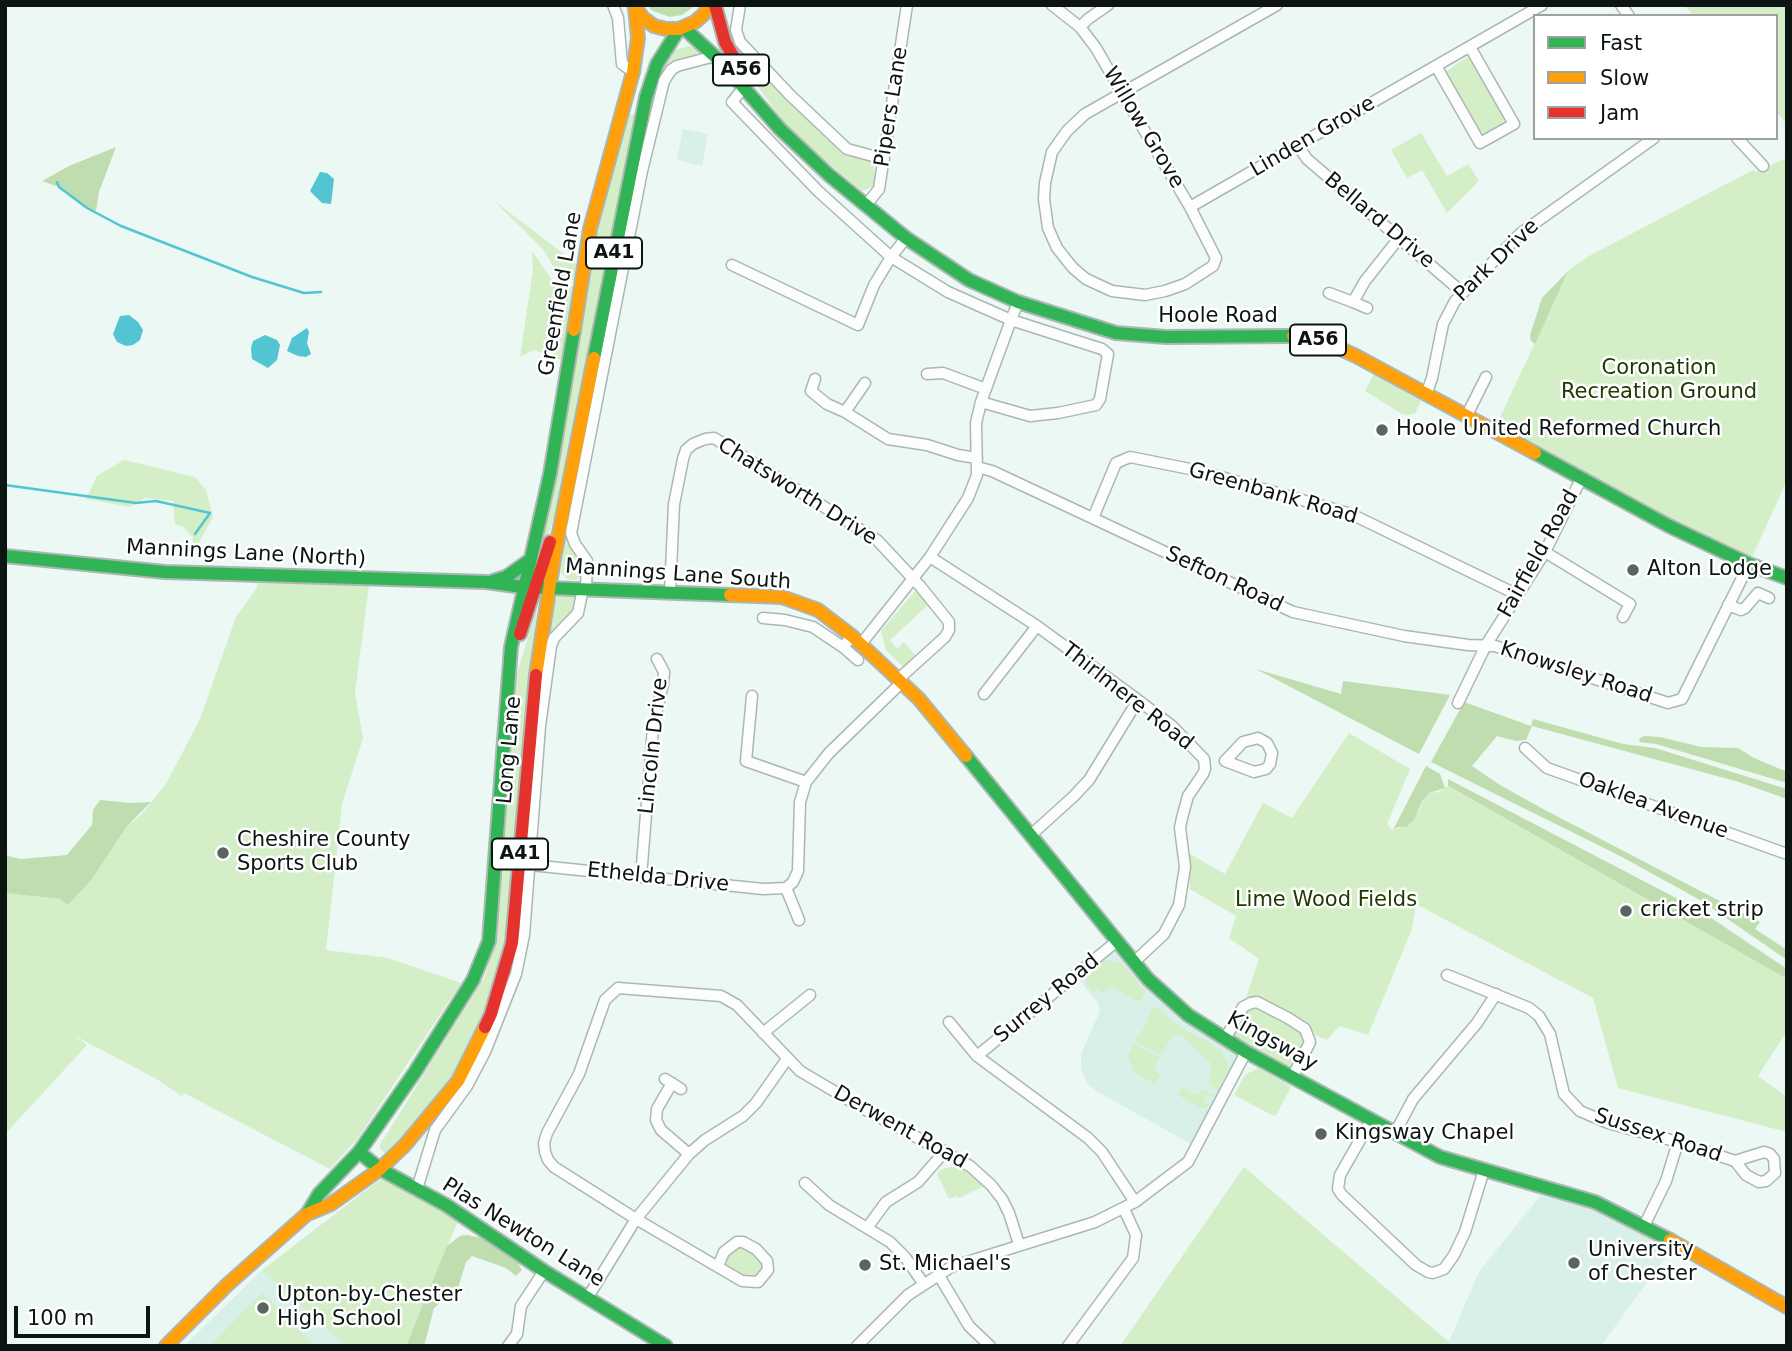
<!DOCTYPE html>
<html>
<head>
<meta charset="utf-8">
<style>
  body { margin:0 }
  #map { position:relative; width:1792px; height:1351px; overflow:hidden; background:#ebf8f4; font-family:"DejaVu Sans",sans-serif }
  canvas { display:block }
  .frame { position:absolute; inset:0; border:7px solid #0c1512; pointer-events:none }
  .legend { position:absolute; left:1533px; top:14px; width:245px; height:126px; box-sizing:border-box; background:#fff; border:2px solid #9ea1a0; margin:0; padding:9px 12px; list-style:none; font-size:21px; color:#0c1512 }
  .legend li { display:flex; align-items:center; gap:14px; height:35px }
  .legend b { width:35px; border:2px solid #9ea1a0 }
  .scale { position:absolute; left:14px; top:1306px; width:136px; height:32px; box-sizing:border-box; border:4px solid #0c1512; border-top:0; padding-left:9px; font-size:21px; line-height:24px; white-space:nowrap; color:#0c1512; -webkit-text-stroke:5px #fff; paint-order:stroke }
</style>
</head>
<body>
<div id="map">
<canvas width="1792" height="1351"></canvas>
<div class="frame"></div>
<ul class="legend">
<li><b style="height:9px;background:#30b455"></b>Fast</li>
<li><b style="height:9px;background:#ff9f0a"></b>Slow</li>
<li><b style="height:9px;background:#e5322d"></b>Jam</li>
</ul>
<div class="scale">100 m</div>
</div>
<script>
const g = document.querySelector('canvas').getContext('2d');
g.lineJoin = 'round';
function fillPath(path, color) { g.fillStyle = color; g.fill(path, 'evenodd'); }
const shape = rows => new Path2D(rows.map(r => 'M' + r).join(''));
function trace(path, color, width, dash) { g.strokeStyle = color; g.lineWidth = width; g.lineCap = dash ? 'butt' : 'round'; g.setLineDash(dash || []); g.stroke(path); }
function drawText(font, color, halo, rows, align = 'center') {
  g.font = font + ' "DejaVu Sans",sans-serif'; g.lineWidth = 5; g.setLineDash([]); g.textBaseline = 'middle'; g.strokeStyle = halo; g.fillStyle = color; for (const [text, x, y, turn = 0] of rows) {
    g.save(); g.translate(x, y); g.rotate((+turn || 0) * Math.PI / 180); g.textAlign = isNaN(turn) ? turn : align; if (halo) g.strokeText(text, 0, 0); g.fillText(text, 0, 0); g.restore();
  }
}
const built = shape([
  [683,129,708,134,702,166,677,160],
  [1117,941,1148,979,1246,1052,1196,1147,1095,1090,1088,1084,1081,1070,1081,1054,1100,1011,1098,1003,1075,975],
  [1540,1196,1618,1215,1668,1253,1601,1346,1447,1346,1479,1272],
  [262,1270,345,1346,184,1346]
]);
const green = shape([
  [1684,5,1787,5,1787,124,1776,112,1776,16,1694,16],
  [732,35,740,49,845,156,869,158,874,164,876,181,873,187,862,191,815,152,783,122,742,64,731,44],
  [689,46,697,50,699,56,660,81,662,68,675,50],
  [1467,57,1472,60,1503,115,1504,120,1500,127,1490,133,1481,132,1477,128,1446,72],
  [628,114,639,115,559,503,543,551,540,550,598,228],
  [1421,133,1447,176,1468,164,1479,181,1447,213,1422,170,1407,178,1391,150],
  [1787,158,1787,480,1749,564,1496,426,1569,270,1589,256,1753,170,1755,172],
  [492,199,578,265,575,280,566,279,556,271,543,249],
  [532,251,554,283,574,287,561,360,534,350,520,357,533,270],
  [1374,374,1421,401,1415,413,1408,415,1402,414,1365,391],
  [124,460,195,477,206,490,213,517,192,555,193,537,183,527,175,524,173,501,145,498,130,507,86,499,97,476],
  [565,536,584,565,580,577,576,580,567,579,560,572],
  [257,583,369,585,355,693,363,738,342,804,326,950,388,958,461,983,358,1138,330,1169,184,1093,182,1096,155,1078,73,1035,87,1045,5,1134,5,893,60,899,82,889,92,879,127,826,142,814,167,782,200,719,236,617,257,588],
  [916,590,934,607,931,609,927,606,890,640,897,649,904,642,916,656,923,650,924,652,905,669,886,650,881,631],
  [569,592,575,597,575,609,554,630,548,644,553,602,562,593],
  [537,608,509,935,469,1053,427,1113,385,1153,380,1149,380,1145,485,976,495,941,516,677],
  [1349,733,1410,769,1387,824,1392,830,1394,828,1399,829,1419,811,1422,801,1429,793,1439,792,1448,786,1787,979,1787,1031,1758,1076,1787,1097,1787,1132,1618,1088,1593,998,1416,904,1412,929,1368,1035,1339,1026,1327,1040,1308,1032,1310,1038,1293,1076,1225,1039,1243,1007,1259,959,1229,938,1236,916,1190,889,1190,854,1225,874,1263,803,1292,818],
  [1107,960,1122,964,1145,991,1140,1002,1109,986,1104,992,1100,992,1098,989,1093,992,1086,983,1087,976],
  [1159,1007,1166,1016,1182,1028,1221,1050,1229,1068,1218,1090,1208,1085,1212,1064,1181,1035,1173,1035,1161,1055,1135,1041,1144,1028,1152,1009],
  [1134,1044,1160,1057,1155,1066,1156,1072,1161,1075,1155,1084,1132,1071,1133,1067,1127,1057],
  [1258,1068,1290,1086,1290,1089,1276,1115,1274,1116,1234,1095,1245,1075],
  [1182,1087,1195,1095,1205,1090,1214,1095,1213,1098,1206,1095,1203,1101,1210,1105,1206,1108,1198,1107,1178,1095],
  [959,1165,984,1186,959,1198,957,1196,949,1199,937,1174,940,1170],
  [1244,1167,1450,1343,1447,1346,1120,1346],
  [382,1178,426,1200,458,1221,406,1346,345,1346,262,1270],
  [737,1242,756,1249,768,1270,750,1283,718,1266],
  [262,1293,315,1346,210,1346]
]);
const forest = shape([
  [652,5,696,5,682,15,670,17,653,11,649,8],
  [116,147,99,192,96,211,87,208,59,187,42,181,69,166],
  [1569,270,1565,278,1535,344,1531,341,1530,335,1542,298],
  [1256,669,1341,694,1343,681,1450,695,1419,754],
  [1464,702,1531,726,1533,719,1623,744,1655,748,1787,789,1787,799,1739,782,1532,726,1526,740,1516,741,1497,736,1472,766,1500,785,1545,810,1760,922,1755,929,1787,950,1787,960,1700,900,1622,857,1431,762],
  [1644,736,1660,737,1701,747,1738,748,1754,758,1785,771,1787,783,1656,744,1639,742,1640,738],
  [1426,766,1440,774,1445,788,1429,793,1422,801,1414,820,1407,826,1394,828],
  [1448,779,1701,911,1787,969,1787,979,1452,788,1448,786],
  [100,800,131,803,151,802,127,826,92,879,68,905,60,899,5,893,5,855,20,859,67,855,92,825,93,810],
  [467,1235,482,1238,518,1263,522,1270,516,1276,506,1268,472,1256,466,1262,458,1288,434,1308,424,1346,406,1346,447,1246,460,1236]
]);
const water = shape([
  [320,172,327,173,334,179,331,204,322,203,310,191],
  [129,315,138,322,143,330,140,340,133,345,126,346,117,342,113,334,120,316],
  [307,328,309,332,307,343,311,354,306,357,298,356,287,351,292,338],
  [265,335,277,340,280,345,277,360,268,368,252,359,251,348,253,341]
]);
const stream = shape([
  [57,182,59,187,87,208,121,226,252,277,304,293,321,292],
  [5,485,136,503,156,501,210,513,195,534]
]);
const street = shape([
  [613,5,618,18,622,64,633,72],
  [740,5,736,30,740,42,790,95,847,149,884,159],
  [1052,5,1080,27,1096,48,1122,93,1190,207,1216,258,1213,266,1185,284,1165,291,1145,295,1112,291,1086,279,1073,268,1057,248,1048,228,1044,199,1045,183,1052,152,1067,131,1085,114,1122,93,1277,5],
  [1621,5,1629,16],
  [1080,27,1088,19,1108,5],
  [1436,66,1480,143,1514,124,1470,47],
  [744,87,732,102,818,191,891,257,948,292,1011,320,1102,349,1108,354,1100,399,1096,405,1058,413,1030,416,981,402,1011,320,1018,302],
  [1737,138,1763,166],
  [1298,146,1307,159,1463,293],
  [866,205,879,189,907,5],
  [1190,207,1542,5],
  [732,265,858,325,874,285,891,257,906,238],
  [1329,293,1353,302],
  [1367,308,1353,302,1365,281,1399,238],
  [927,374,943,373,986,389],
  [815,379,811,391,827,404,845,412,888,439,927,445,958,455,977,458],
  [1426,395,1432,378,1443,324,1455,301,1521,233,1654,138],
  [845,412,865,383],
  [1466,417,1486,377],
  [977,467,992,471,1293,612,1404,636,1468,645,1495,646,1668,703,1682,699,1749,564],
  [1093,518,1116,463,1130,457,1200,471,1351,514,1518,595],
  [1545,552,1630,604,1623,617],
  [930,557,1037,626,1138,700,1172,726,1204,759,1205,769,1203,774,1188,796,1182,818,1180,828,1185,867,1179,905,1164,934,1134,962],
  [586,588,587,561,575,544,571,533,642,171,664,81,671,70,677,66,715,56],
  [670,592,674,504,683,459,686,450,693,444,705,439,714,438,877,540,920,586,949,622,949,630,945,637,903,675,899,685,829,753,806,782,800,802,798,871,793,882,786,888,799,920],
  [1728,605,1741,610,1745,608,1758,593,1769,598],
  [763,618,785,620,813,627,843,647,852,636],
  [861,644,930,557,968,498,977,475,976,423,981,402],
  [843,647,858,660],
  [984,694,1037,626],
  [752,696,746,761,806,782],
  [1458,703,1486,645,1545,552,1581,479],
  [1258,738,1267,743,1272,753,1270,764,1266,769,1254,772,1225,761,1243,742,1258,738],
  [1525,748,1547,768,1787,854],
  [1031,835,1074,796,1089,780,1138,700],
  [531,865,763,889,786,888],
  [641,877,653,727,663,684,664,672,657,659],
  [1447,975,1529,1008,1539,1016,1550,1034,1564,1094,1580,1111,1608,1123,1678,1142,1735,1161,1764,1152,1770,1154,1774,1159,1775,1173,1766,1181,1759,1182,1746,1175,1735,1161],
  [949,1022,977,1056,1088,1138,1102,1152,1135,1202],
  [763,1033,810,995],
  [1225,1039,1243,1007,1251,1003,1257,1002,1288,1018,1305,1029,1310,1042,1293,1076],
  [977,1056,1117,941],
  [665,1079,681,1089],
  [672,1083,657,1109,656,1120,661,1130,689,1154],
  [1372,1119,1340,1175,1338,1189,1342,1195,1416,1265,1428,1272,1433,1273,1444,1269,1454,1255,1465,1232,1484,1170],
  [1395,1133,1413,1099,1477,1023,1496,994],
  [805,1183,829,1205,890,1242,905,1257,923,1283],
  [417,1189,435,1130,467,1086,485,1052,516,974,524,935,540,726,551,646,554,638,578,613,583,588],
  [1644,1226,1666,1181,1678,1142],
  [867,1228,886,1202,918,1182,945,1151],
  [718,1266,724,1252,737,1242,743,1242,756,1249,767,1261,768,1270,758,1282,742,1281,636,1219,554,1167,548,1160,545,1152,544,1143,547,1133,579,1074,605,1000,618,988,721,996,737,1005,800,1071,866,1110,970,1166,991,1185,1002,1199,1009,1213,1019,1244],
  [938,1274,969,1326,990,1346],
  [588,1297,636,1219,689,1154,705,1140,743,1116,756,1103,787,1059],
  [508,1346,517,1334,521,1306,544,1271],
  [857,1346,908,1295,951,1267,1095,1222,1135,1202,1188,1162,1246,1052],
  [1068,1346,1133,1258,1136,1235,1124,1209]
]);
const fast = shape([
  [684,28,723,64,780,129,829,175,906,238,969,280,1018,302,1116,333,1166,337,1293,336],
  [594,358,646,97,657,64,679,29],
  [1535,453,1669,526,1749,564,1787,578],
  [5,556,165,572,486,582,523,587,730,595],
  [493,581,506,577,530,560],
  [966,756,1148,979,1188,1015,1246,1052,1440,1157,1595,1202,1670,1240],
  [359,1152,380,1169,446,1205,544,1271,666,1346],
  [307,1214,319,1194,359,1152,415,1072,473,980,489,941,511,647,550,474,574,330]
]);
const slow = shape([
  [634,5,643,18,654,26,666,29,679,29,695,22,704,14,709,5],
  [574,330,590,229,633,72,638,38,635,8],
  [1293,336,1304,336,1323,341,1356,356,1535,453],
  [730,595,782,597,818,610,852,636,919,699,966,756],
  [536,675,554,558,594,358],
  [1670,1240,1787,1307],
  [166,1346,227,1285,307,1214,331,1204,380,1169,405,1145,458,1081,485,1027]
]);
const jam = shape([
  [715,5,725,42,743,74],
  [520,634,550,542],
  [485,1027,491,1014,512,943,536,675]
]);
const markers = [
  [1382,430,7,"#5a6461"],
  [1633,570,7,"#5a6461"],
  [223,853,7,"#5a6461"],
  [1626,911,7,"#5a6461"],
  [1321,1134,7,"#5a6461"],
  [1574,1263,7,"#5a6461"],
  [865,1265,7,"#5a6461"],
  [263,1308,7,"#5a6461"]
];
const shields = [
  [741,70,56],
  [614,253,56],
  [1318,340,56],
  [520,854,56]
];
const shieldNames = [
  ["A56",741,70],
  ["A41",614,253],
  ["A56",1318,340],
  ["A41",520,854]
];
const streetNames = [
  ["Pipers Lane",892,107,-81],
  ["Willow Grove",1143,128,59],
  ["Linden Grove",1313,137,-30],
  ["Bellard Drive",1379,221,40],
  ["Park Drive",1497,261,-44],
  ["Greenfield Lane",561,294,-80],
  ["Hoole Road",1218,317],
  ["Chatsworth Drive",797,492,32],
  ["Greenbank Road",1273,494,16],
  ["Mannings Lane (North)",246,554,3],
  ["Fairfield Road",1539,554,-61],
  ["Mannings Lane South",678,575,4],
  ["Sefton Road",1224,580,25],
  ["Knowsley Road",1576,673,18],
  ["Thirlmere Road",1127,697,38],
  ["Lincoln Drive",654,746,-84],
  ["Long Lane",510,750,-85],
  ["Oaklea Avenue",1653,806,20],
  ["Ethelda Drive",658,878,6],
  ["Surrey Road",1047,999,-39],
  ["Kingsway",1272,1042,29],
  ["Derwent Road",900,1128,29],
  ["Sussex Road",1658,1136,18],
  ["Plas Newton Lane",523,1233,32]
];
const parkNames = [
  ["Coronation",1659,369],
  ["Recreation Ground",1659,393],
  ["Lime Wood Fields",1326,901]
];
const poiNames = [
  ["Hoole United Reformed Church",1396,430],
  ["Alton Lodge",1647,570],
  ["Cheshire County",237,841],
  ["Sports Club",237,865],
  ["cricket strip",1640,911],
  ["Kingsway Chapel",1335,1134],
  ["University",1588,1251],
  ["of Chester",1588,1275],
  ["St. Michael's",879,1265],
  ["Upton-by-Chester",277,1296],
  ["High School",277,1320]
];
fillPath(built, '#d8f0e7');
fillPath(green, '#d4eec7');
fillPath(forest, '#c0ddaf');
fillPath(water, '#52c4d2');
trace(stream, '#52c4d2', 2.5);
trace(street, '#acb7b3', 13);
trace(fast, '#acb7b3', 16);
trace(slow, '#acb7b3', 16);
trace(jam, '#acb7b3', 16);
trace(street, '#fcfefd', 10);
trace(fast, '#30b455', 12);
trace(slow, '#ff9f0a', 12);
trace(jam, '#e5322d', 12);
for (const [x, y, r, color] of markers) { const dot = new Path2D(); dot.arc(x, y, r, 0, 2 * Math.PI); g.fillStyle = color; g.fill(dot); trace(dot, '#fff', 2.5); }
for (const [x, y, w] of shields) { const box = new Path2D(); box.roundRect(x - w / 2, y - 15.5, w, 31, 5); g.fillStyle = '#fff'; g.fill(box); trace(box, '#0c1512', 2); }
drawText('bold 19px', '#0c1512', null, shieldNames);
drawText('21px', '#0c1512', '#fff', streetNames);
drawText('21px', '#213a00', '#fff', parkNames);
drawText('21px', '#0c1512', '#fff', poiNames, 'left');
</script>
</body>
</html>
